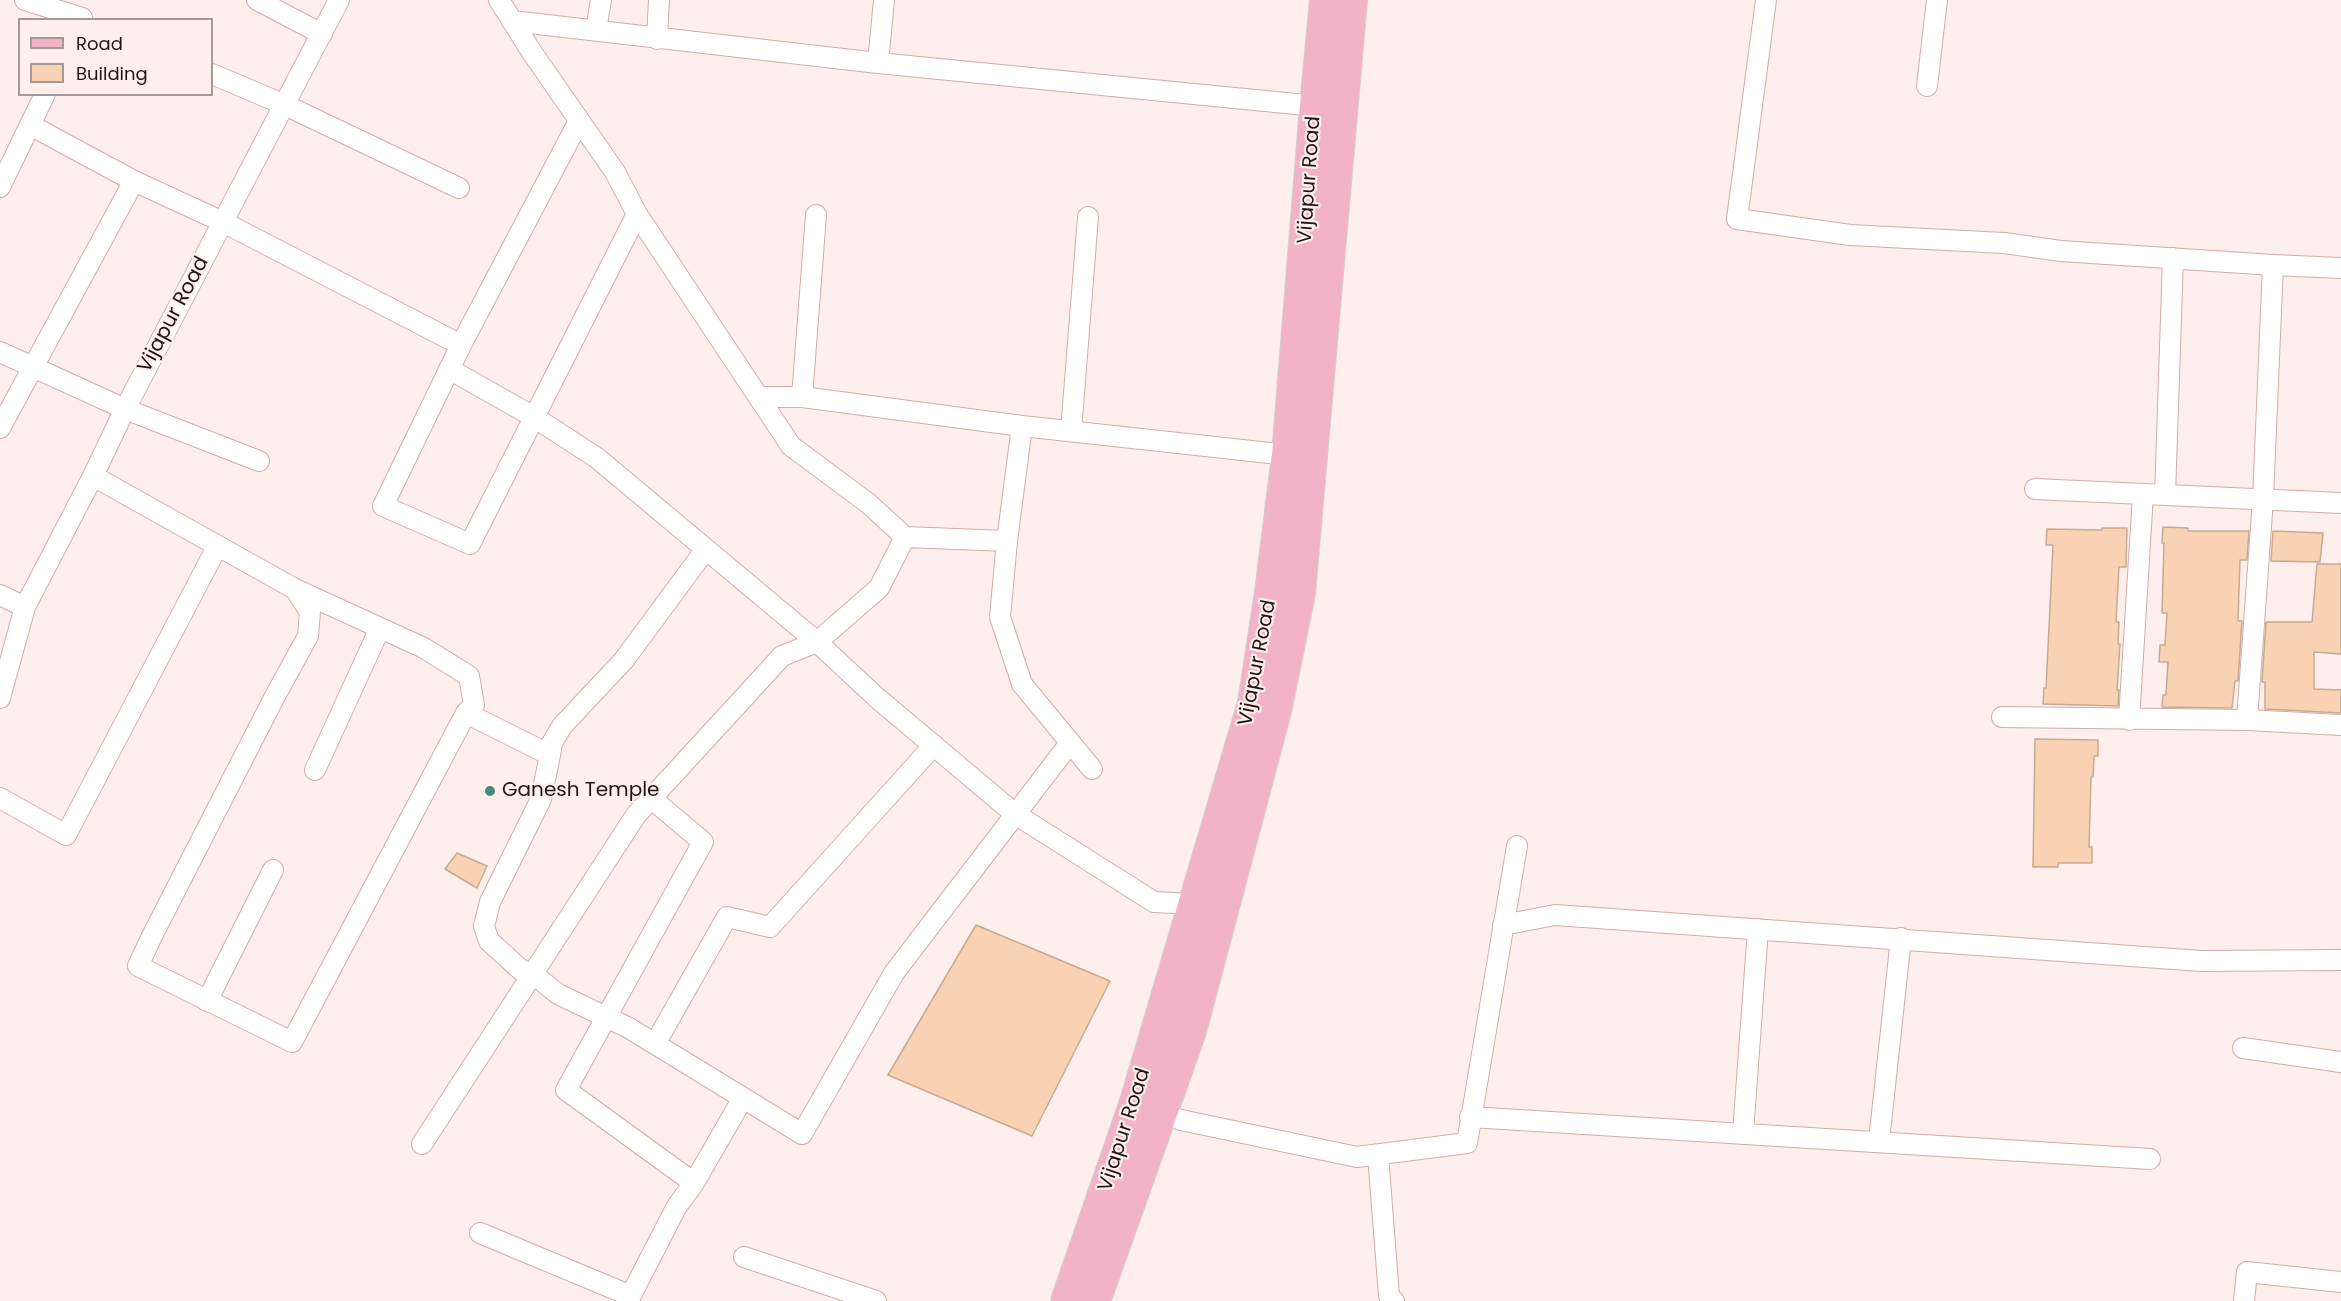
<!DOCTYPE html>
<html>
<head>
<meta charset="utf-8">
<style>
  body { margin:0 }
  #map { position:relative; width:2341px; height:1301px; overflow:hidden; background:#feefec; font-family:Poppins,sans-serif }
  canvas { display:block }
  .legend { position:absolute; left:18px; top:18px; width:195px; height:78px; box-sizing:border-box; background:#feefec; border:2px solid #a69895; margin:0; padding:8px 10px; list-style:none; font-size:18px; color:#211512 }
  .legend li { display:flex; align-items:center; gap:12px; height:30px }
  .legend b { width:30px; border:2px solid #a69895 }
</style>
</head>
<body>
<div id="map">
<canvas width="2341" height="1301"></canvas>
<ul class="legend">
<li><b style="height:8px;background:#f2b2c7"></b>Road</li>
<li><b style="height:16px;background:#f8d2b3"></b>Building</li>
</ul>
</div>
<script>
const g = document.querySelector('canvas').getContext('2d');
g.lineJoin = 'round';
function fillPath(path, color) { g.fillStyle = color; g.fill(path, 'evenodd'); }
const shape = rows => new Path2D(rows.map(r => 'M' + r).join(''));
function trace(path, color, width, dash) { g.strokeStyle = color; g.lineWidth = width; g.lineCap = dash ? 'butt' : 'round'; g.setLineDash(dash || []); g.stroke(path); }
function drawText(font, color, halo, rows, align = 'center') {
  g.font = font + ' Poppins,sans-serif'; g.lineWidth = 4.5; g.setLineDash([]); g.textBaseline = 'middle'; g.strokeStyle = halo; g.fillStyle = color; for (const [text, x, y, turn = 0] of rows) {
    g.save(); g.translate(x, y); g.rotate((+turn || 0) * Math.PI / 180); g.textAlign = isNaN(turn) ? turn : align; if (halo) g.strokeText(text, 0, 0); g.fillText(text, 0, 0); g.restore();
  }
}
const building = shape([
  [2163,527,2188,528,2188,531,2249,531,2247,560,2240,560,2238,621,2242,621,2238,681,2235,681,2232,708,2162,707,2163,695,2166,695,2168,662,2159,662,2160,645,2165,645,2167,613,2162,613,2164,543,2162,543,2163,527],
  [2102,528,2127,528,2126,567,2119,567,2116,622,2119,622,2118,644,2120,644,2117,690,2119,690,2118,706,2043,704,2044,688,2046,688,2053,545,2046,545,2047,529,2102,530,2102,528],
  [2273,531,2323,533,2320,562,2271,561,2273,531],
  [2317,564,2341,564,2341,654,2314,652,2314,689,2341,690,2341,713,2265,709,2265,682,2262,682,2266,622,2312,622,2317,564],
  [2035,739,2098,740,2098,756,2094,756,2093,777,2091,777,2089,847,2092,847,2092,863,2058,863,2058,867,2033,867,2035,739],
  [457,853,487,866,477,888,445,869,457,853],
  [976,925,1110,981,1032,1136,888,1075,976,925]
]);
const minor = shape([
  [25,0,82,18],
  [257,0,322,34],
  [499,0,531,51,615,172,637,214,791,446,869,504,905,537,1007,541,1000,617,1022,684,1092,769],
  [1766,0,1737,219,1850,235,2004,243,2061,251,2273,265,2341,268],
  [512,21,878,63,1316,106],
  [596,30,601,0],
  [657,39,659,0],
  [878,63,884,0],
  [212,74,285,105,459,188],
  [1927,86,1937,0],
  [579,121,461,345,383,506,470,544,637,214],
  [30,125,134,181,223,222,461,345],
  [0,187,45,94],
  [0,352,125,409,259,461],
  [449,369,534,417,597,458,817,642,876,697,1015,814,1154,902,1194,904],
  [759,397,802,397,1022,426,1288,455],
  [802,397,816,215],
  [0,428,134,181],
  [1071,431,1088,217],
  [93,476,295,589,310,612,308,636,274,698,152,936,138,966,292,1042,466,713,474,705,469,676,424,648,295,589],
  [2035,489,2341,503],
  [2165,495,2173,258],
  [1007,541,1022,426],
  [0,595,25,607],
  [0,698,25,607,93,476,125,409,339,0],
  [466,713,550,755,541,799,490,902,484,926,489,941,521,970,533,974,558,994,629,1028,802,1134,894,973,1070,743],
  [2002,717,2247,720,2341,725],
  [2129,720,2143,494],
  [2247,720,2263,499,2273,265],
  [550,755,552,743,562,726,624,660,706,549],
  [315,770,380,628],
  [0,798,66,835,217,547],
  [1503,925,1555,915,2201,961,2341,960],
  [207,1001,273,870],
  [655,1044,727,917,770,927,934,745],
  [2243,1048,2341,1062],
  [1162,1114,1181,1120,1357,1157,1467,1143,1517,846],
  [1470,1117,2150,1159],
  [1743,1133,1758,929],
  [1879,1141,1901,938],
  [422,1144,636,815,782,656,817,642,879,588,905,537],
  [1378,1155,1389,1296,1394,1301],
  [694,1183,743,1098],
  [480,1233,631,1296],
  [744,1257,876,1301],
  [628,1301,677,1206,694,1183,566,1090,703,842,652,799],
  [2244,1301,2247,1272,2341,1282]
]);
const primary = shape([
  [1067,1301,1136,1102,1254,703,1271,592,1288,455,1316,106,1326,0],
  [1094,1301,1190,1031,1275,711,1299,593,1351,0]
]);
const markers = [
  [490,791,6,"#468a7e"]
];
const streetNames = [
  ["Vijapur Road",1310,180,-86],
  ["Vijapur Road",174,315,-62],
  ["Vijapur Road",1258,663,-79],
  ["Vijapur Road",1125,1130,-72]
];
const poiNames = [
  ["Ganesh Temple",502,791]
];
fillPath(building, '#f8d2b3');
trace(building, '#c5aa95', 1.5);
trace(minor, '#d1ada7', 22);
trace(primary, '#d3d0d0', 34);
trace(minor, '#fff', 20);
trace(primary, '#f2b2c7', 32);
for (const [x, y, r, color] of markers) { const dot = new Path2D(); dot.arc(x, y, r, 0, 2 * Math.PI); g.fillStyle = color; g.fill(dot); trace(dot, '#feefec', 2); }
drawText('20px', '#211512', '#feefec', streetNames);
drawText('20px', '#211512', '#feefec', poiNames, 'left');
</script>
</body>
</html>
